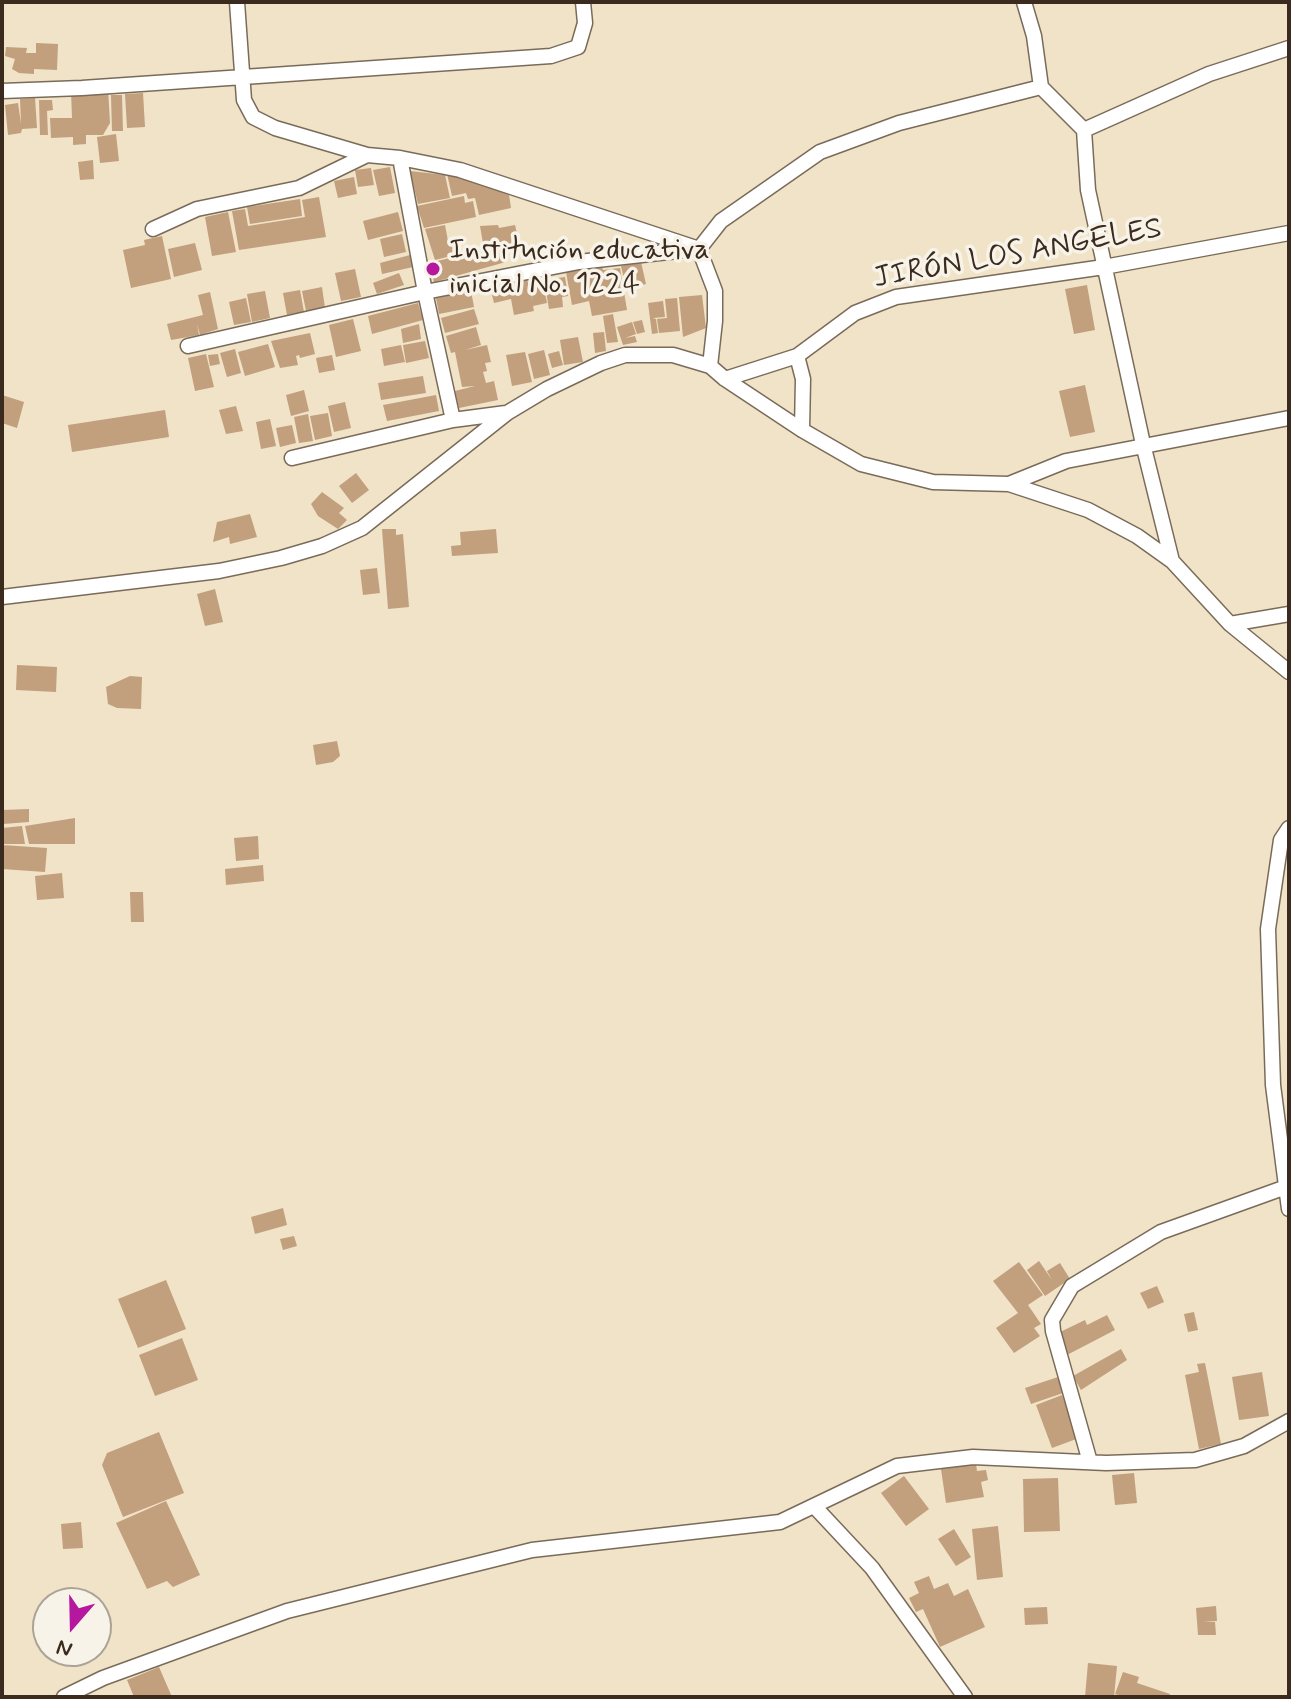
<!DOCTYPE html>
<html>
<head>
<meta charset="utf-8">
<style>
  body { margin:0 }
  #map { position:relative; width:1291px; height:1699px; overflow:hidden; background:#f0e3c7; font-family:Mynerve,sans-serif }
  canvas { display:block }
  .frame { position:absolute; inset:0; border:4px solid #3b2a1e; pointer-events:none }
  .north { position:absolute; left:32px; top:1587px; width:80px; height:80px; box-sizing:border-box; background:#f7f3e8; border:2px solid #aca397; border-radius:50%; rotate:200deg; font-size:22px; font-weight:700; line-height:32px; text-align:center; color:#3b2a1e }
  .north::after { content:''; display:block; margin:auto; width:28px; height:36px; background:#b5179e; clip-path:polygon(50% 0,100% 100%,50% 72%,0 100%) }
</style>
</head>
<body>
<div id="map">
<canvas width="1291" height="1699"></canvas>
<div class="frame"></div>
<div class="north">N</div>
</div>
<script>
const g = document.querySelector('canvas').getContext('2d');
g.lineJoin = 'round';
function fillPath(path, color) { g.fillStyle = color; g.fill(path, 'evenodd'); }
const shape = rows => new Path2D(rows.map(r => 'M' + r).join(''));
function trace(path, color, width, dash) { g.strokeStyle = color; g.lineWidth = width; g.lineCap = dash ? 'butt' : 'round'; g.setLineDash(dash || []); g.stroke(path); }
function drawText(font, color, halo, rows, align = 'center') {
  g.font = font + ' Mynerve,sans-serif'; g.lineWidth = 7; g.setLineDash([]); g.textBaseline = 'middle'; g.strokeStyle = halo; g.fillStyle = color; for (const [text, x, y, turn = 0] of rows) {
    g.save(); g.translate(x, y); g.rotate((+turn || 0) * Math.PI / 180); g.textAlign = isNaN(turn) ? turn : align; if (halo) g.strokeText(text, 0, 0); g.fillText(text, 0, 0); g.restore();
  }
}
const building = shape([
  [36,43,58,44,57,70,34,69,34,74,19,73,12,69,15,59,5,56,6,47,27,48,26,53,36,53],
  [108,89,110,123,103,135,86,135,86,144,73,145,73,137,51,138,50,118,72,118,71,91],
  [143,93,145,127,127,128,125,94],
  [111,95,122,95,123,131,112,131],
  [35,98,37,128,22,129,21,133,8,135,5,105,18,103,21,124,20,99],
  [39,100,52,100,53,110,47,111,48,135,40,135],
  [116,134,119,161,100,163,97,137],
  [93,160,94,179,80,180,78,162],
  [390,167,395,193,379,196,373,170],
  [371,168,374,185,358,187,355,170],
  [410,171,445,175,450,198,418,204],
  [447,174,470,177,509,195,511,208,479,215,475,198,468,199,466,193,452,196],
  [354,177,357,194,338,198,334,181],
  [464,196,465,203,473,201,476,217,424,228,417,206],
  [319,197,326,237,239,250,232,211,245,209,248,226,305,217,302,200],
  [300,199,302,216,250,224,247,207],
  [228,212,236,252,212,256,205,217],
  [398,212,403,231,368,240,363,221],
  [445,225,448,241,455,239,459,254,435,260,425,229],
  [498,225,499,228,515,225,520,247,504,251,506,262,434,282,429,263,483,250,486,261,480,226],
  [402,234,406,252,384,257,380,239],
  [162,236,171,279,131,288,123,250,145,245,144,240],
  [195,243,202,270,174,277,168,249],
  [410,255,413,267,382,274,380,263],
  [641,262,646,284,626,288,621,266],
  [602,266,603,270,620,268,627,310,592,316,589,301,572,305,566,272],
  [355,269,361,297,341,301,335,273],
  [399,273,404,285,377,294,373,283],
  [541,274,547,303,533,306,534,311,514,315,511,299,494,303,490,287,527,279,533,301,528,277],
  [565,277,568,296,562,297,563,307,549,309,544,280],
  [1087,285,1095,330,1074,334,1065,289],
  [322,287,325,308,306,311,302,291],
  [300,290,304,312,287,315,283,293],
  [265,291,270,318,252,322,247,294],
  [471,291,474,307,439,314,436,298],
  [210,292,218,329,200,335,197,324,199,335,171,340,167,324,203,315,198,295],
  [702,295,706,328,683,337,679,297],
  [246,298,251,322,234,325,229,302],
  [677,298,680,331,659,333,657,319,667,318,665,299],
  [663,301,665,317,653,318,656,319,658,333,652,334,648,303],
  [418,303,423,320,372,334,368,316],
  [474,309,479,324,445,333,441,318],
  [613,314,618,342,607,343,603,316],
  [353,319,361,351,336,357,329,325],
  [642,320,645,332,637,334,633,322],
  [632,322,636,334,625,338,635,336,637,342,623,345,617,327],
  [419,324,421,339,403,343,401,329],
  [476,327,481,345,465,350,487,345,491,362,485,363,487,371,483,372,486,383,494,381,498,400,459,408,455,391,475,386,462,387,455,352,451,353,446,336],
  [604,332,606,351,595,353,593,333],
  [310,333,315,354,300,358,299,355,296,356,298,365,280,368,271,341],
  [578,337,583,362,564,365,560,340],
  [425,341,429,358,406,363,403,345],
  [268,344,275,367,245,376,238,352],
  [401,345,405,362,384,366,381,349],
  [235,349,241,373,227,377,220,353],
  [544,350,550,375,534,379,528,354],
  [559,351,563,365,552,368,548,354],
  [525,352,532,382,512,386,506,355],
  [206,354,214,387,195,391,188,358],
  [218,354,220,364,210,366,208,355],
  [332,355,335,370,319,373,316,358],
  [423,376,426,393,381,400,378,383],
  [1085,385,1095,432,1070,437,1059,391],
  [304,390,309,411,291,416,286,395],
  [2,395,24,402,17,428,2,423],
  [436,395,439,411,387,421,383,405],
  [345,402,351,428,334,432,328,406],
  [236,406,243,431,226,434,219,410],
  [165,410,169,437,72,452,68,425],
  [328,413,332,436,315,440,310,416],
  [308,414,313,441,299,443,294,417],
  [270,419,276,446,261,449,256,422],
  [292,425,296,443,280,447,276,428],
  [356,473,369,490,352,503,339,486],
  [322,492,344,508,339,513,347,520,338,529,318,516,311,504],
  [250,514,257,537,230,544,229,537,213,542,217,522],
  [382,529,396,529,396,535,403,534,409,607,388,609],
  [496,529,498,553,452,556,451,546,461,545,460,532],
  [377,568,380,593,363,595,360,570],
  [215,589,223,622,205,626,197,594],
  [17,665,57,667,56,692,16,690],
  [130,676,142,677,141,709,117,708,108,704,106,687],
  [337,741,340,756,333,762,316,765,313,745],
  [29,809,29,822,3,824,2,810],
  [75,818,75,844,29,844,25,826],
  [22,826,25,844,2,844,2,828],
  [258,836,259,859,236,861,234,838],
  [2,845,47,848,45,872,2,869],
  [263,865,264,881,226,885,225,869],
  [62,873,64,898,37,900,35,876],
  [130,892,143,892,144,922,131,922],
  [283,1208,287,1225,255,1234,251,1217],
  [294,1236,297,1246,283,1250,280,1239],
  [1039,1261,1052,1280,1047,1271,1060,1263,1070,1279,1045,1296,1027,1270],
  [1019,1262,1043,1295,1028,1305,1041,1324,1034,1328,1040,1336,1014,1353,996,1328,1018,1313,993,1281],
  [166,1280,186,1329,138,1348,118,1299],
  [1157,1286,1164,1302,1148,1309,1140,1293],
  [1194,1312,1198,1330,1188,1332,1184,1314],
  [1107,1315,1115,1330,1065,1356,1054,1335,1085,1320,1087,1325],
  [182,1338,198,1380,155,1396,139,1355],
  [1121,1349,1127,1360,1081,1390,1073,1376],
  [1205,1363,1221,1444,1199,1449,1185,1375,1199,1372,1197,1364],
  [1262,1372,1269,1416,1239,1420,1232,1377],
  [1058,1377,1063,1393,1031,1404,1025,1388],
  [1062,1395,1079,1438,1052,1448,1036,1405],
  [159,1432,184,1493,123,1517,102,1465,107,1453],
  [976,1464,977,1471,986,1470,988,1480,981,1482,984,1497,946,1503,941,1469],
  [1134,1473,1137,1503,1115,1505,1112,1475],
  [904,1476,929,1509,906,1526,881,1493],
  [1058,1478,1060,1531,1024,1532,1023,1479],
  [166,1501,200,1575,173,1587,167,1581,147,1589,116,1523],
  [81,1522,83,1548,63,1549,61,1524],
  [998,1526,1003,1577,977,1580,972,1529],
  [954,1529,971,1557,956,1566,938,1539],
  [929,1576,934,1589,948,1583,954,1596,968,1589,985,1627,940,1647,923,1609,916,1612,909,1598,919,1593,914,1582],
  [1216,1606,1217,1621,1203,1622,1215,1622,1216,1635,1198,1635,1196,1608],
  [1047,1607,1048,1624,1025,1625,1024,1608],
  [1088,1663,1117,1666,1114,1697,1085,1697],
  [159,1667,172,1697,134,1697,127,1680],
  [1123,1672,1139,1677,1137,1683,1170,1694,1169,1697,1124,1697,1115,1694]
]);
const minor = shape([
  [237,2,244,100,253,117,275,128,367,155,400,158,460,170,699,249],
  [1024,2,1034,36,1041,87],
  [2,91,82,88,551,56,578,47,585,23,583,2],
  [1084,130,1088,190,1143,444,1172,561],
  [400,158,425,292,453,420,506,413],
  [153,229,197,209,299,188,367,155],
  [699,249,721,221,820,152,899,123,1041,87,1084,130,1209,74,1289,48],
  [699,249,715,291,715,321,710,366],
  [188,346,425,292,579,262,695,249],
  [797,356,803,379,802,430],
  [725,379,797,356,855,313,896,297,1104,267,1289,233],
  [292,458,453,420],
  [1009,484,1066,461,1289,418],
  [2,597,219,571,281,558,322,546,362,528,507,413,547,389,601,363,625,355,673,355,710,366,725,379,802,430,861,464,933,482,1009,484,1088,510,1137,536,1172,561,1230,624,1289,672],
  [1230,624,1289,614],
  [1289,828,1281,840,1268,929,1273,1085,1289,1209],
  [1090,1462,1053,1331,1052,1320,1072,1286,1161,1232,1286,1187],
  [814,1506,872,1568,965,1697],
  [64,1697,103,1678,287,1611,532,1550,780,1522,897,1466,973,1457,1106,1463,1195,1460,1244,1446,1289,1421]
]);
const markers = [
  [433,269,8,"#b5179e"]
];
const poiNames = [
  ["Institución educativa",449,252],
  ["inicial No. 1224",449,286]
];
const streetNames = [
  ["JIRÓN LOS ANGELES",1018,255,-10]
];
fillPath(building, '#c29f7d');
trace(minor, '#7a6b59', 17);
trace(minor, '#fff', 14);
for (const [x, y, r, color] of markers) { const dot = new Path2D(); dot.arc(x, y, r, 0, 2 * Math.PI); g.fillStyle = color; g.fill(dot); trace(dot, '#f7f3e8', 3); }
drawText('30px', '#3b2a1e', '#f7f3e8', poiNames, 'left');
drawText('30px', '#3b2a1e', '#f7f3e8', streetNames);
</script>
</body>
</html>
